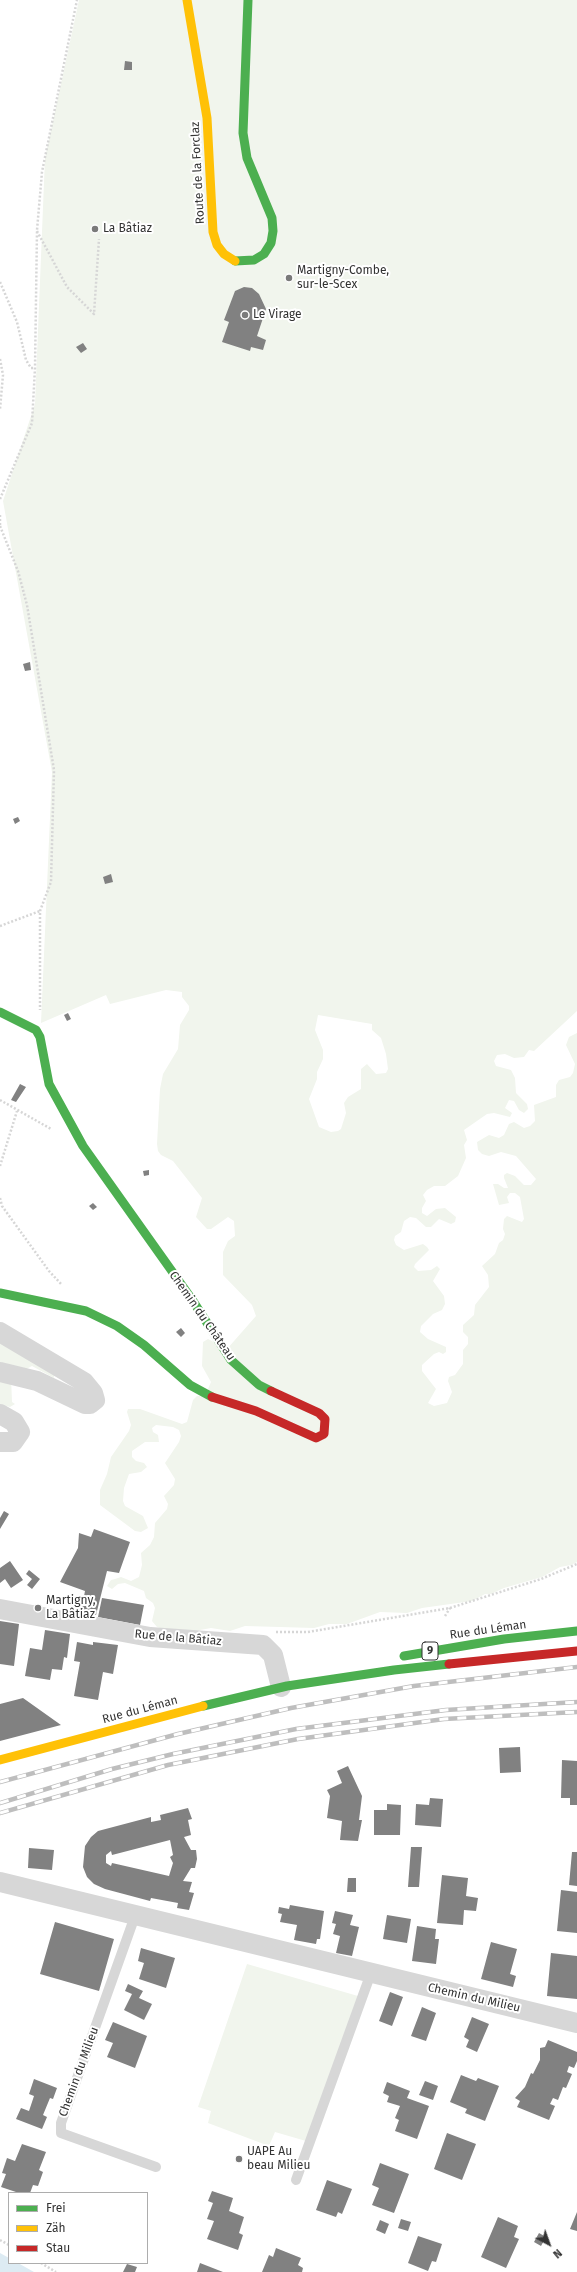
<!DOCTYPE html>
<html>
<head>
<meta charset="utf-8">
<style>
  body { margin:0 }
  #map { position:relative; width:577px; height:2272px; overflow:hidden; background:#fff; font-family:"Fira Sans",sans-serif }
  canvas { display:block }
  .legend { position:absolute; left:8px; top:2192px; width:140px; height:72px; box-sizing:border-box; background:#fff; border:1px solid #adadad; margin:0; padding:5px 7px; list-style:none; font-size:12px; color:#333 }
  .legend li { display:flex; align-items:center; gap:8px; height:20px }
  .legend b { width:20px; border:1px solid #adadad }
  .north { position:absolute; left:529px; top:2224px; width:40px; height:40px; -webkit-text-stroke:3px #fff; paint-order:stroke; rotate:139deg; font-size:11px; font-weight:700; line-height:16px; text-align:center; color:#333 }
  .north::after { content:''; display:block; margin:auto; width:14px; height:18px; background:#333; clip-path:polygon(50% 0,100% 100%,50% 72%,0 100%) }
</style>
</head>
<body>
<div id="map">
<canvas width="577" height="2272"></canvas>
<ul class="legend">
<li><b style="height:5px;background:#4caf50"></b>Frei</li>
<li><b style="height:5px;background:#ffc107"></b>Zäh</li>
<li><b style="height:5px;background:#c62828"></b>Stau</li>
</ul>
<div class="north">N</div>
</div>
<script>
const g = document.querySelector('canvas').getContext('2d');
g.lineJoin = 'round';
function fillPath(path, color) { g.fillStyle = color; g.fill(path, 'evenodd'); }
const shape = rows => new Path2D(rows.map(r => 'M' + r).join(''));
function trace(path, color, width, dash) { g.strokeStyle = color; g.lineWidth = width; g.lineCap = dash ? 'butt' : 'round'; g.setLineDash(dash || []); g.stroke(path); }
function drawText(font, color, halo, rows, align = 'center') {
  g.font = font + ' "Fira Sans",sans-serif'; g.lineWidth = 4; g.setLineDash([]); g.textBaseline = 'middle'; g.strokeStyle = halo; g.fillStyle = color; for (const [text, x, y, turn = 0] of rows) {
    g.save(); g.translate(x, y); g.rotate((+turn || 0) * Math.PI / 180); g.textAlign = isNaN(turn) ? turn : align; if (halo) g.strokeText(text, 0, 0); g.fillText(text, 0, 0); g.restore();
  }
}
const green = shape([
  [79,0,577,0,577,1011,534,1051,529,1050,524,1057,514,1058,505,1054,497,1055,494,1061,496,1066,511,1070,515,1078,516,1093,527,1104,528,1109,524,1113,519,1110,514,1101,509,1100,505,1108,512,1113,510,1117,494,1113,487,1114,464,1130,467,1140,464,1145,466,1158,458,1176,445,1186,434,1186,427,1190,423,1195,426,1201,422,1208,422,1213,427,1216,436,1209,445,1208,456,1217,455,1222,451,1224,439,1219,431,1227,426,1227,416,1218,410,1217,404,1221,401,1232,395,1236,394,1240,396,1245,404,1250,423,1244,427,1247,429,1250,415,1264,414,1267,418,1271,431,1270,437,1266,440,1269,433,1281,444,1296,445,1304,442,1310,433,1314,421,1326,420,1332,428,1339,446,1347,446,1352,443,1354,439,1352,434,1354,422,1365,422,1371,436,1389,428,1403,434,1406,447,1403,452,1392,448,1381,449,1377,455,1375,463,1364,463,1350,468,1344,468,1337,463,1332,463,1325,474,1315,475,1305,489,1287,488,1275,482,1266,495,1254,499,1243,503,1240,505,1234,503,1229,504,1219,507,1216,522,1222,524,1219,520,1197,515,1193,510,1193,507,1197,509,1203,499,1205,493,1184,498,1184,504,1188,508,1188,504,1178,504,1175,507,1173,515,1176,524,1185,531,1185,536,1179,516,1156,501,1152,489,1156,482,1154,478,1150,477,1142,489,1135,499,1138,504,1135,509,1124,514,1122,524,1128,530,1126,535,1121,534,1105,556,1097,556,1085,559,1080,570,1077,573,1073,575,1064,566,1045,569,1037,577,1033,577,1562,571,1565,560,1567,542,1577,504,1588,491,1594,485,1594,472,1601,422,1608,407,1613,380,1612,347,1624,329,1624,314,1628,245,1626,230,1631,211,1628,189,1632,169,1631,157,1627,152,1621,155,1608,153,1603,146,1598,144,1591,125,1583,118,1584,112,1589,107,1586,111,1580,115,1579,121,1577,131,1581,139,1577,142,1565,141,1553,150,1545,154,1537,155,1523,167,1509,168,1504,164,1496,174,1485,175,1479,165,1463,179,1442,181,1436,179,1430,173,1427,156,1425,152,1428,153,1432,158,1435,159,1442,145,1442,132,1451,132,1457,136,1461,144,1463,147,1467,141,1472,129,1474,124,1488,123,1501,125,1506,143,1516,148,1528,141,1532,135,1531,100,1505,100,1490,107,1474,111,1457,129,1431,131,1425,127,1412,128,1409,140,1409,182,1424,187,1422,193,1400,197,1396,205,1396,211,1382,202,1366,203,1342,208,1339,227,1349,256,1316,252,1305,223,1275,223,1252,228,1241,235,1236,234,1221,228,1217,211,1229,207,1229,196,1217,202,1198,173,1161,161,1155,158,1151,157,1144,160,1089,163,1074,178,1049,180,1025,189,1010,189,1006,182,997,182,992,166,990,110,1004,106,995,41,1023,52,772,3,501,35,404,45,158],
  [318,1015,372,1024,372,1030,381,1038,386,1054,388,1069,386,1073,376,1074,367,1064,361,1069,361,1089,348,1097,344,1103,346,1113,341,1129,338,1131,331,1132,319,1127,309,1099,317,1079,317,1072,323,1059,323,1050,315,1030],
  [0,1335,55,1368,54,1378,32,1366,11,1377,12,1402,15,1404,10,1407,0,1404],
  [247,1964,358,1996,306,2141,275,2132,269,2146,208,2123,211,2111,198,2107]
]);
const water = shape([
  [0,2253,9,2258,9,2263,18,2263,34,2272,0,2272]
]);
const building = shape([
  [125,61,132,62,132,70,124,70],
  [244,287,252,288,259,294,266,309,257,336,266,340,263,350,251,347,250,351,222,342,229,322,224,320,235,291],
  [83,343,87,349,81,353,76,347],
  [30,662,31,670,25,671,23,664],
  [18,817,20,821,15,824,13,819],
  [111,874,113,882,105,884,103,877],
  [68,1013,71,1019,67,1021,64,1015],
  [20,1084,26,1087,16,1102,11,1100],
  [149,1170,149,1175,144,1176,143,1171],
  [93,1203,97,1207,93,1210,89,1206],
  [181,1328,185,1333,181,1337,176,1332],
  [4,1511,9,1514,0,1529,0,1518],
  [94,1529,130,1542,119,1573,107,1571,96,1615,81,1612,85,1591,60,1582,78,1548,79,1533,91,1537],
  [10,1561,23,1580,11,1588,5,1579,0,1583,0,1568],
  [29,1570,40,1579,32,1589,27,1585,32,1579,26,1574],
  [102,1598,144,1605,140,1625,98,1617],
  [0,1621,19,1624,14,1666,0,1664],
  [45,1630,70,1634,67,1658,64,1657,62,1670,52,1669,50,1680,25,1676,30,1648,42,1650],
  [77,1642,93,1645,93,1642,118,1645,113,1674,103,1672,98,1700,74,1696,80,1662,74,1661],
  [23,1698,61,1725,0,1741,0,1704],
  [520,1747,521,1772,500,1773,499,1748],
  [562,1760,577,1761,577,1805,570,1805,570,1798,561,1798],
  [348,1766,362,1796,359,1820,362,1820,358,1841,340,1840,342,1821,327,1818,330,1796,327,1790,342,1783,337,1771],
  [430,1798,443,1799,441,1827,415,1825,416,1804,429,1805],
  [387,1804,401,1805,400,1835,374,1835,374,1810,387,1810],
  [188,1808,192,1819,188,1820,191,1835,184,1837,191,1850,196,1850,197,1859,195,1868,191,1868,183,1881,192,1882,189,1892,194,1893,189,1910,177,1908,178,1903,151,1898,150,1901,105,1889,94,1884,87,1877,83,1867,85,1846,91,1837,98,1831,151,1817,151,1822,161,1820,160,1815],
  [170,1840,173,1855,170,1857,173,1863,169,1876,112,1863,111,1866,106,1863,106,1855,111,1851,112,1855],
  [411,1847,422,1847,419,1887,408,1887],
  [29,1848,54,1850,52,1870,28,1868],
  [572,1852,577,1852,577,1886,569,1885],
  [442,1875,468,1878,466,1896,478,1898,476,1911,464,1910,463,1925,437,1923],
  [348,1878,356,1878,356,1892,347,1892],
  [561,1890,577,1892,577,1933,557,1931],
  [290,1905,324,1911,320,1939,317,1939,316,1944,294,1940,297,1925,280,1922,282,1914,278,1913,279,1907,289,1909],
  [335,1911,353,1915,350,1925,359,1927,352,1956,336,1953,340,1936,333,1934,336,1924,332,1923],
  [387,1915,411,1919,407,1943,383,1939],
  [55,1922,114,1939,99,1991,40,1974],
  [417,1926,436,1929,435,1939,439,1939,436,1964,412,1961],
  [491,1942,517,1949,510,1974,516,1976,513,1987,481,1979],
  [141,1948,175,1958,166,1988,139,1979,144,1963,138,1961],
  [551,1953,577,1956,577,1999,547,1996],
  [128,1984,143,1991,139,1998,152,2004,144,2020,124,2010,132,1994,125,1991],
  [390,1992,403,1997,392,2026,379,2021],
  [422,2007,436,2013,426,2041,411,2036],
  [472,2017,489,2024,477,2052,466,2047,469,2040,464,2037],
  [113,2022,147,2036,135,2068,107,2057,113,2043,105,2040],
  [548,2040,577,2052,577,2061,574,2068,569,2066,567,2072,572,2074,566,2088,563,2087,558,2100,553,2098,550,2104,555,2106,549,2120,517,2107,520,2101,515,2098,525,2087,531,2073,533,2074,540,2060,540,2048,545,2047],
  [461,2075,476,2081,478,2078,499,2086,485,2121,465,2113,467,2109,450,2102],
  [34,2079,57,2088,53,2099,50,2098,43,2115,47,2117,42,2129,16,2119,21,2108,29,2111,34,2096,29,2094],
  [425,2081,438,2086,433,2100,419,2095],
  [387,2082,410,2091,407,2098,429,2106,417,2139,395,2131,399,2120,395,2118,400,2106,387,2102,389,2096,383,2093],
  [447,2133,476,2144,462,2180,434,2169],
  [22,2144,46,2152,39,2170,43,2172,38,2186,33,2185,30,2193,19,2193,1,2187,6,2174,2,2173,7,2158,15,2161],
  [380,2163,409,2174,394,2213,372,2205,379,2188,372,2185],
  [327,2180,352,2189,342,2214,338,2212,336,2217,316,2210],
  [212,2191,233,2198,229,2211,244,2217,239,2233,243,2235,238,2250,207,2239,214,2221,207,2219,213,2203,208,2201],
  [577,2212,577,2231,570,2229],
  [498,2217,518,2226,514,2237,519,2239,506,2268,481,2257],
  [401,2219,411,2222,408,2231,398,2228],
  [380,2220,389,2224,385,2234,376,2230],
  [539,2233,546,2237,541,2246,534,2242],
  [418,2236,442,2244,436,2262,432,2261,428,2271,408,2263],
  [276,2248,301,2258,298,2265,303,2268,302,2272,262,2272,269,2255,273,2257],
  [200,2263,223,2272,197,2272],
  [127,2264,137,2267,135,2272,123,2272]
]);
const path = shape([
  [37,231,67,287,94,314,99,239],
  [0,282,17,322,26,360,31,368,35,368],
  [0,359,3,375,0,409],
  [0,499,32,423,35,368,37,230,42,172,77,0],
  [0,515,0,526],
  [0,526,18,571,27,605,54,770,51,882,40,911,40,1010],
  [0,926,40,911],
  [0,1100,51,1129],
  [0,1166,17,1111],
  [0,1198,2,1206,49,1271,62,1285],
  [445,1616,450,1608],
  [276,1632,308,1632,450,1608,541,1579,577,1564],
  [0,2240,9,2245],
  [41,2263,56,2272]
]);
const lane = shape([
  [135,1916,61,2123,61,2133,156,2167],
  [296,2180,371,1973]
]);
const street = shape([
  [0,1332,84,1382,93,1393,95,1400,90,1404,85,1404,37,1381,0,1372],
  [0,1414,14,1422,20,1432,13,1442,0,1442],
  [0,1609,150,1637,263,1645,273,1655,281,1687],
  [0,1882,577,2023]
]);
const fast = shape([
  [235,261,254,260,264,254,271,243,273,231,272,218,247,158,243,133,248,0],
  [0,1012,36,1030,40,1037,49,1084,83,1146,191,1298,231,1360,259,1385,271,1391],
  [0,1293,86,1311,117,1326,144,1345,190,1385,212,1397],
  [404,1656,504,1639,577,1631],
  [203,1706,287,1686,394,1670,449,1664]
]);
const slow = shape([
  [187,0,207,118,213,232,217,245,224,254,235,261],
  [0,1760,203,1706]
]);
const jam = shape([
  [212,1397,256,1411,316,1438,324,1434,325,1419,319,1413,271,1391],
  [449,1664,577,1651]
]);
const rail = shape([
  [0,1782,178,1734,291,1708,414,1686,577,1667],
  [0,1803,112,1769,173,1754,296,1729,446,1710,577,1702],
  [0,1813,168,1765,298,1739,444,1719,577,1712]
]);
const markers = [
  [95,229,4,"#7a7a7a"],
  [289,278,4,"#7a7a7a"],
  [245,315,4,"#7a7a7a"],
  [38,1608,4,"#7a7a7a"],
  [239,2159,4,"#7a7a7a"]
];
const shields = [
  [430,1651,16]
];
const shieldNames = [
  ["9",430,1651]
];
const streetNames = [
  ["Route de la Forclaz",198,173,-93],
  ["Chemin du Château",202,1316,55],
  ["Rue du Léman",488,1630,-8],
  ["Rue de la Bâtiaz",178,1638,5],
  ["Rue du Léman",140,1710,-15],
  ["Chemin du Milieu",474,1998,13],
  ["Chemin du Milieu",79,2072,-70]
];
const poiNames = [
  ["La Bâtiaz",103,229],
  ["Martigny-Combe,",297,271],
  ["sur-le-Scex",297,285],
  ["Le Virage",253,315],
  ["Martigny,",46,1601],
  ["La Bâtiaz",46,1615],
  ["UAPE Au",247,2152],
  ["beau Milieu",247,2166]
];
fillPath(green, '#f1f5ed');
fillPath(water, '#ddebf3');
fillPath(building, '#818181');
trace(path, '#d6d6d6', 2.5, [2, 2]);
trace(lane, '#d7d7d7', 10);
trace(street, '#d7d7d7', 20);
trace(fast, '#4caf50', 9);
trace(slow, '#ffc107', 9);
trace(jam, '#c62828', 9);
trace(rail, '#bebebe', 4.5);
trace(rail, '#fff', 3, [9]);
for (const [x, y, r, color] of markers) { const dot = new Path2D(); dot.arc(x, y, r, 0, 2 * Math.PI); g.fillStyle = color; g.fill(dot); trace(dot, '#fff', 1.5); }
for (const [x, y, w] of shields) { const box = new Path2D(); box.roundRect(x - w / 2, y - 9, w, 18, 3); g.fillStyle = '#fff'; g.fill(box); trace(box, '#333', 1); }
drawText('bold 11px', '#333', null, shieldNames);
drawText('12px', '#333', '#fff', streetNames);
drawText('12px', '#333', '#fff', poiNames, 'left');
</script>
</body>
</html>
